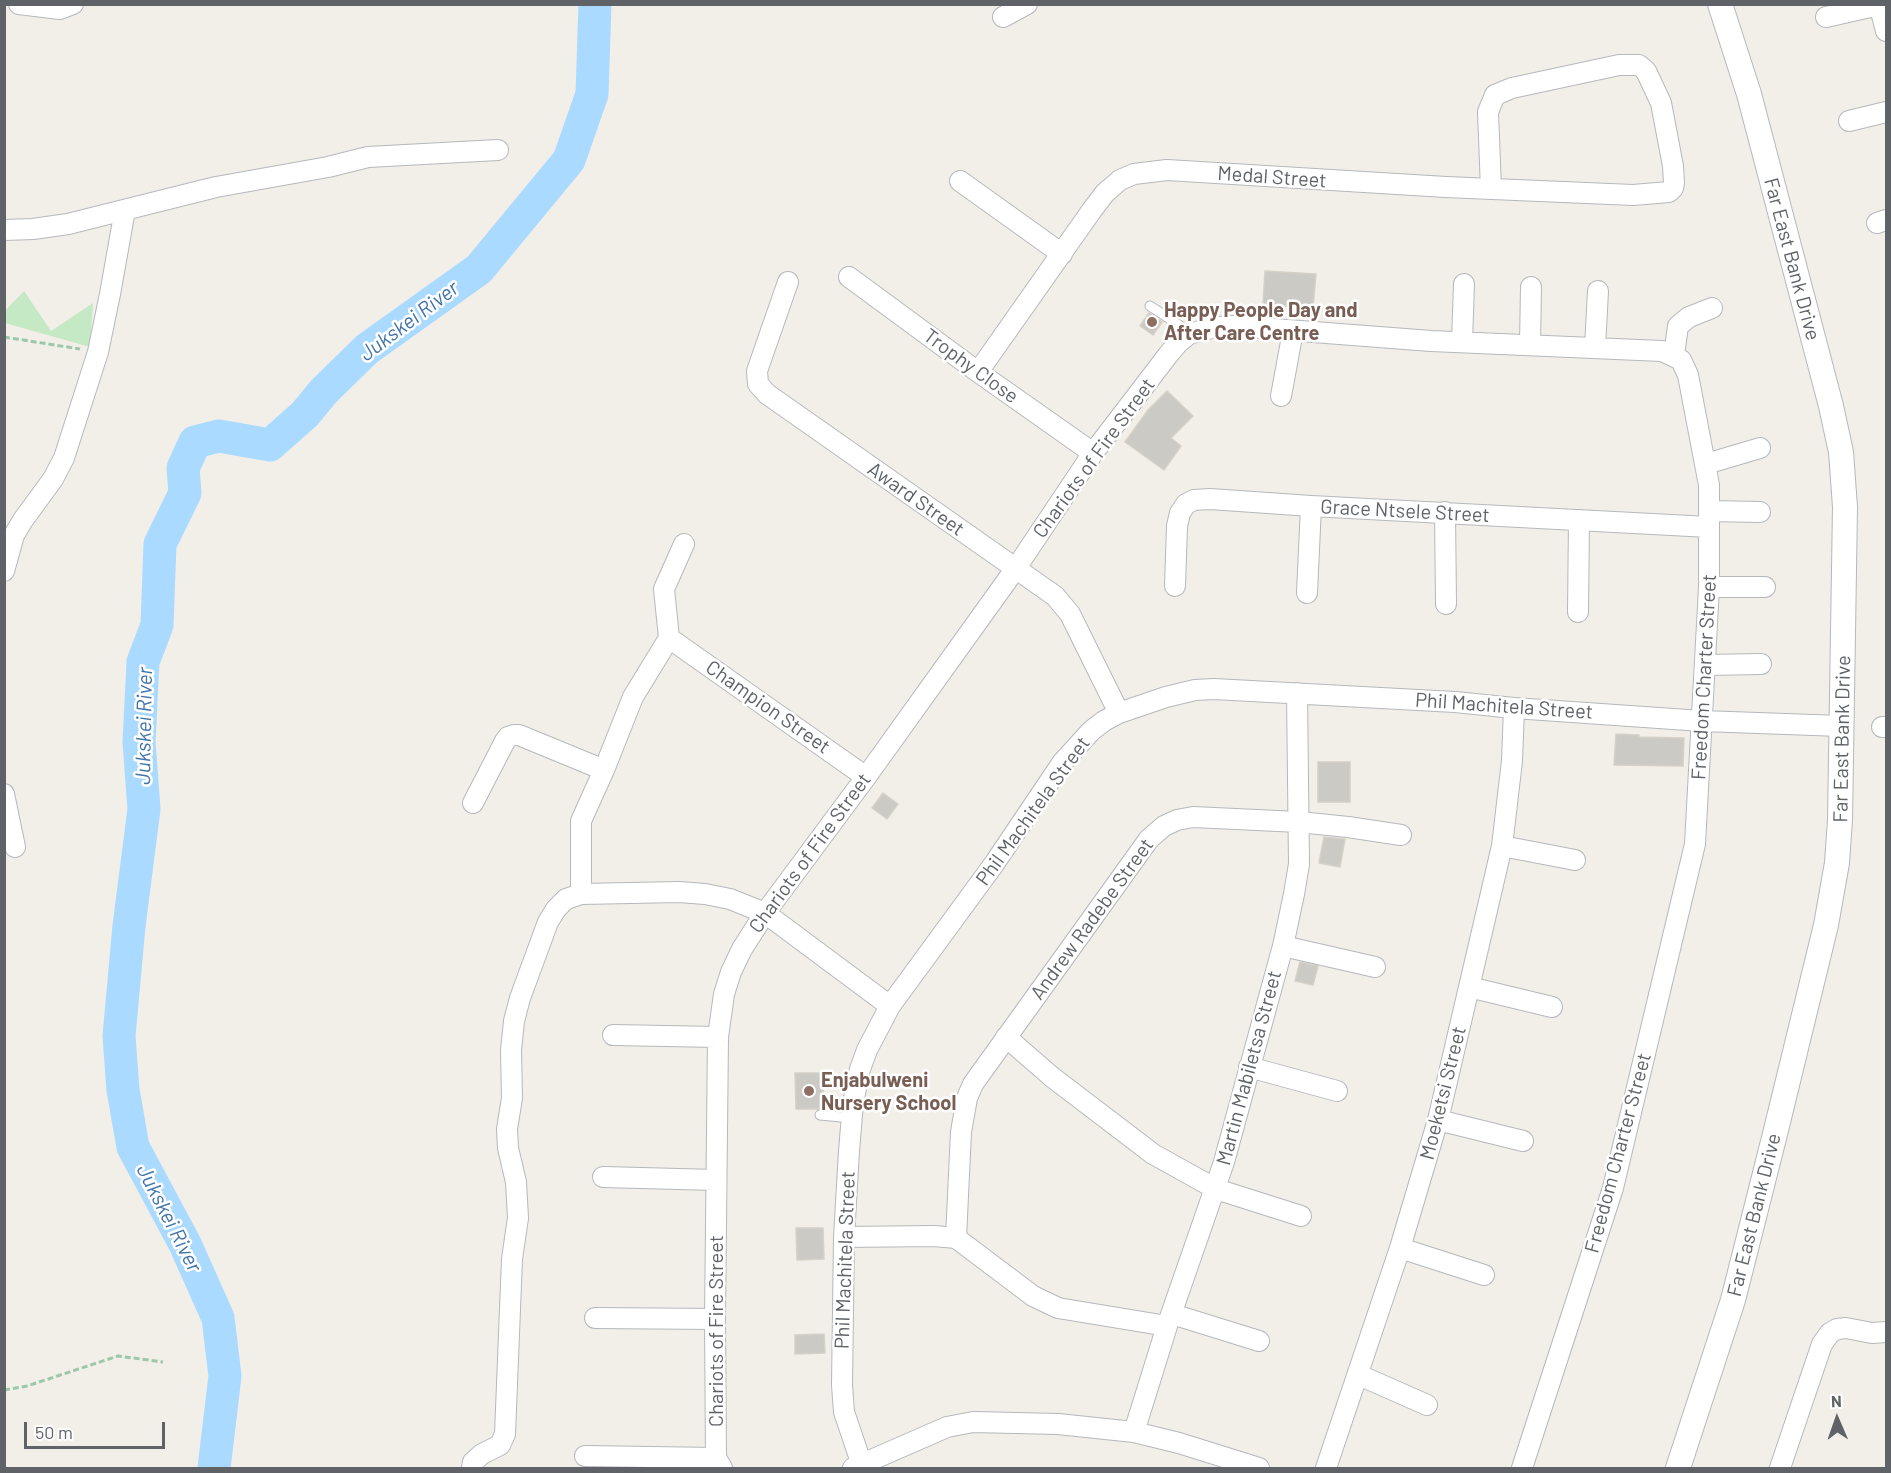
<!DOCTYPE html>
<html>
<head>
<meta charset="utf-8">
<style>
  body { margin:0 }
  #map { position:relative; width:1891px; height:1473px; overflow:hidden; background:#f1efe8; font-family:Barlow,sans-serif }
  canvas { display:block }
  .frame { position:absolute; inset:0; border:6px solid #5f6368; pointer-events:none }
  .north { position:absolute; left:1807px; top:1389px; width:60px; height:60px; -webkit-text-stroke:4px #fff; paint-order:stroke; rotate:358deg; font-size:16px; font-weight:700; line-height:24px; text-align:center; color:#5f6368 }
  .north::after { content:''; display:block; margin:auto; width:21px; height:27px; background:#5f6368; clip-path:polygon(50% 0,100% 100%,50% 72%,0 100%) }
  .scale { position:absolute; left:24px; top:1422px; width:141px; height:27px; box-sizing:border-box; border:3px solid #5f6368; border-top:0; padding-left:8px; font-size:18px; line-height:21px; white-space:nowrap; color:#5f6368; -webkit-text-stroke:4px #fff; paint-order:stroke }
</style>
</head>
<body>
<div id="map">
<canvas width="1891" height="1473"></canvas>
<div class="frame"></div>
<div class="north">N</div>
<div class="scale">50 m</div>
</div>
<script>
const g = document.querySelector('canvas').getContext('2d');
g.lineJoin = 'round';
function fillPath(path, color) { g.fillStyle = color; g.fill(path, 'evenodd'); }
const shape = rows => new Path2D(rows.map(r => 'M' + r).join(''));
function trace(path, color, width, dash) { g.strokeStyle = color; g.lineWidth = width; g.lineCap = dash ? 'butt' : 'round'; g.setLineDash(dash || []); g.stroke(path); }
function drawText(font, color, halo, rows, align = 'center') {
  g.font = font + ' Barlow,sans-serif'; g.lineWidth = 5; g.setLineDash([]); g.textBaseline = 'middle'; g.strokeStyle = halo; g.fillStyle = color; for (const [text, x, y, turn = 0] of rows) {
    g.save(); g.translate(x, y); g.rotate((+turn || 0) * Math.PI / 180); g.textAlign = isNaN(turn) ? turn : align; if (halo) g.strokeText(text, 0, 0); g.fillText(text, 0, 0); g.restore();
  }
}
const green = shape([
  [24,291,51,331,93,303,90,347,5,323,4,312]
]);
const river = shape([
  [214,1468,225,1376,218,1318,185,1244,133,1147,123,1090,119,1036,129,926,144,809,139,742,143,662,157,625,160,544,185,493,183,468,195,442,219,436,270,445,305,414,324,391,367,349,479,269,569,160,592,94,595,4]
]);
const building = shape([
  [1265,271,1316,274,1313,308,1263,305,1265,271],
  [1149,313,1162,322,1153,335,1140,326,1149,313],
  [1167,391,1193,416,1171,438,1181,446,1164,470,1125,442,1148,410,1167,391],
  [1616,734,1639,735,1639,737,1684,738,1683,766,1614,765,1616,734],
  [1318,762,1350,762,1350,802,1318,802,1318,762],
  [883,793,898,804,887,819,872,808,883,793],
  [1324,837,1345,839,1340,867,1319,863,1324,837],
  [1300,962,1318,966,1313,985,1295,981,1300,962],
  [795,1073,823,1073,823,1109,796,1109,795,1073],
  [796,1228,823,1228,824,1259,797,1260,796,1228],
  [824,1334,825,1353,795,1354,795,1335,824,1334]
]);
const path = shape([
  [4,337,80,349],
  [4,1390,27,1386,118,1356,163,1362]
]);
const service = shape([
  [1150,306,1179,325,1189,334],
  [820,1115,852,1118]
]);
const minor = shape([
  [19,4,60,9,73,4],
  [1879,4,1886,31],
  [1003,17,1027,4],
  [1826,17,1879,5],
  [1849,121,1886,112],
  [960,181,1062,254],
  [1877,223,1886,220],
  [4,230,33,229,68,224,216,187,328,167,368,157,498,150],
  [849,277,978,372,1093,453],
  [788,282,757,371,758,384,767,394,1055,596,1070,614,1119,713],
  [1462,342,1464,284],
  [1530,345,1531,287],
  [1595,348,1598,291],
  [1674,355,1678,326,1689,317,1712,308],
  [978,372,1092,210,1105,193,1120,180,1134,174,1167,170,1446,187,1633,195,1669,192,1673,188,1674,183,1673,166,1661,103,1646,71,1639,65,1619,65,1512,88,1495,95,1488,112,1491,189],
  [1281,396,1293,331],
  [1706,464,1760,448],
  [1709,511,1760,512],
  [1445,512,1446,604],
  [4,571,14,535,23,520,53,479,64,458,98,352,110,294,125,210],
  [1175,586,1177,526,1180,513,1186,504,1194,500,1210,499,1311,506,1709,527],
  [1709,587,1765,587],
  [1307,593,1311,506],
  [1578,612,1579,520],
  [669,638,866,777],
  [1706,665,1761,664],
  [1882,727,1886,727],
  [4,794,15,847],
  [473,803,505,741,508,737,514,735,519,735,604,770],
  [1502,846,1575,860],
  [581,894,581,821,604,770,633,697,669,638,664,589,684,544],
  [1283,946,1375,967],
  [1469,987,1552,1007],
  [613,1035,718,1037],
  [1006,1037,1052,1077,1153,1154,1216,1189,1301,1216],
  [1249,1067,1337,1091],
  [1438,1120,1523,1141],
  [603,1177,716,1180],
  [844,1237,934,1236,956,1238,1033,1296,1058,1308,1167,1326],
  [956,1238,961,1132,967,1098,973,1084,1149,839,1164,826,1177,820,1193,817,1299,822,1348,827,1401,835],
  [1400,1248,1484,1275],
  [1172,1314,1259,1341],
  [595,1318,715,1319],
  [1359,1375,1427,1405],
  [1134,1432,1167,1326,1224,1162,1283,946,1294,894,1299,864,1297,693],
  [585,1456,716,1458],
  [472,1468,473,1462,482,1454,500,1445,505,1434,512,1259,518,1218,516,1182,508,1148,507,1129,512,1098,511,1050,514,1021,520,998,548,922,556,909,566,899,581,894,679,892,705,894,730,899,765,913,890,1006],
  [722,1468,716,1458,715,1319,718,1037,724,994,731,972,742,949,765,913,866,777,1016,568,1093,453,1168,355,1178,343,1189,334,1215,327,1235,326,1431,341,1662,351,1681,360,1688,375,1709,485,1709,587,1695,844,1613,1188,1522,1468],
  [853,1468,947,1427,973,1422,1058,1424,1134,1432,1179,1443,1259,1468],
  [863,1468,844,1412,842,1385,844,1237,849,1151,853,1103,860,1069,867,1050,890,1006,994,864,1062,763,1091,731,1104,721,1119,713,1166,697,1195,690,1214,689,1455,702,1514,708,1702,721,1841,726],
  [1326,1468,1400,1248,1438,1120,1502,846,1512,761,1514,708],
  [1780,1468,1822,1344,1830,1333,1837,1329,1846,1328,1872,1333,1886,1332]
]);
const tertiary = shape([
  [1678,1468,1733,1300,1776,1130,1826,925,1837,863,1840,820,1845,507,1841,452,1831,406,1749,94,1720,4]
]);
const markers = [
  [1152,322,6,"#8d6e63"],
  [809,1091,6,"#8d6e63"]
];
const streetNames = [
  ["Medal Street",1272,177,4],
  ["Far East Bank Drive",1792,259,75],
  ["Trophy Close",971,366,36],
  ["Chariots of Fire Street",1094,458,-54],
  ["Award Street",916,499,35],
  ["Grace Ntsele Street",1405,511,3],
  ["Freedom Charter Street",1704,677,-87],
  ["Phil Machitela Street",1504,706,4],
  ["Champion Street",768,707,35],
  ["Far East Bank Drive",1842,739,-89],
  ["Phil Machitela Street",1033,811,-54],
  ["Chariots of Fire Street",810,853,-54],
  ["Andrew Radebe Street",1092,919,-54],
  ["Martin Mabiletsa Street",1249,1068,-75],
  ["Moeketsi Street",1443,1093,-76],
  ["Freedom Charter Street",1618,1153,-75],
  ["Far East Bank Drive",1754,1215,-76],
  ["Phil Machitela Street",845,1260,-88],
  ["Chariots of Fire Street",716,1331,-90]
];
const educationNames = [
  ["Happy People Day and",1164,310],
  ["After Care Centre",1164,333],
  ["Enjabulweni",821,1080],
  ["Nursery School",821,1103]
];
const waterNames = [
  ["Jukskei River",409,321,-37],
  ["Jukskei River",144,726,-89],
  ["Jukskei River",169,1218,63]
];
fillPath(green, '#c5e8c5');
trace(river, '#aadaff', 33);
fillPath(building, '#cccac5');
trace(building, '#d6d1c6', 1.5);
trace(service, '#b5b8bc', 11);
trace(minor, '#b5b8bc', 22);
trace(tertiary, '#b5b8bc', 26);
trace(path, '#9cc7a9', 3, [6, 3]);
trace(service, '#fff', 9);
trace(minor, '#fff', 20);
trace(tertiary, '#fff', 24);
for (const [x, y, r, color] of markers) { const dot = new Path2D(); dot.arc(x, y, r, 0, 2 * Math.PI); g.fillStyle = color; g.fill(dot); trace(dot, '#fff', 2); }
drawText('20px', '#5f6368', '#fff', streetNames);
drawText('bold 20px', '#785e54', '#fff', educationNames, 'left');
drawText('italic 21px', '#4174aa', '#fff', waterNames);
</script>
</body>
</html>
